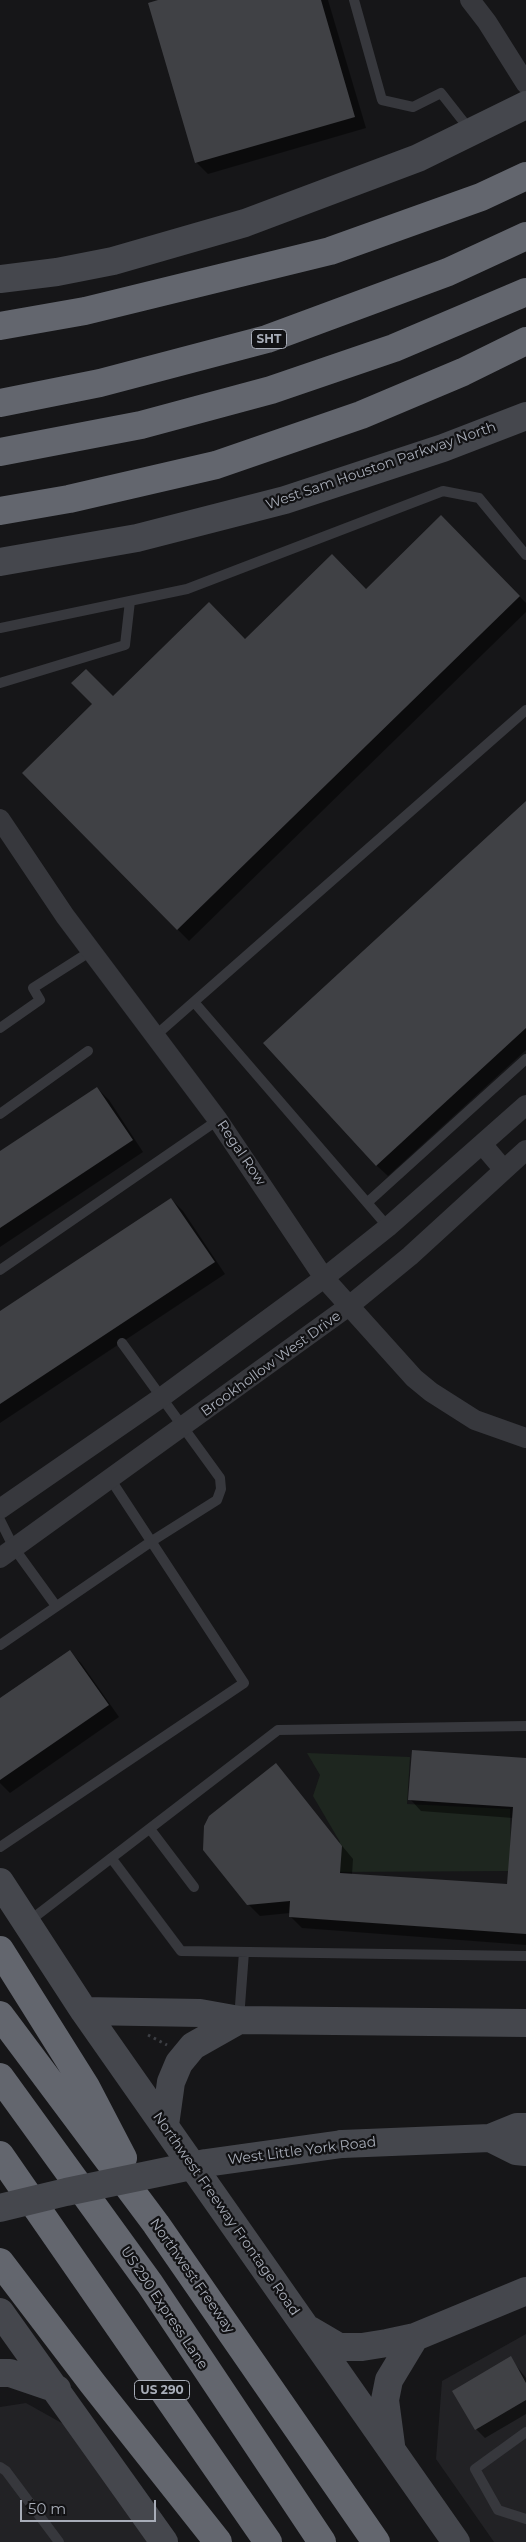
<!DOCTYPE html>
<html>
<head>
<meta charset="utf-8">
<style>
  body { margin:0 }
  #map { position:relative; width:526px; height:2542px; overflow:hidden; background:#161618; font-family:Montserrat,sans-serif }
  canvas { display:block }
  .scale { position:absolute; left:20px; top:2500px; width:136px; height:22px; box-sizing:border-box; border:2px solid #a8adb8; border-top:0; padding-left:6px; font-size:15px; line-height:18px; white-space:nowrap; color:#a8adb8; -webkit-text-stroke:4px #111113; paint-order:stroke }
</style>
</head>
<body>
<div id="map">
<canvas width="526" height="2542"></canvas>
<div class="scale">50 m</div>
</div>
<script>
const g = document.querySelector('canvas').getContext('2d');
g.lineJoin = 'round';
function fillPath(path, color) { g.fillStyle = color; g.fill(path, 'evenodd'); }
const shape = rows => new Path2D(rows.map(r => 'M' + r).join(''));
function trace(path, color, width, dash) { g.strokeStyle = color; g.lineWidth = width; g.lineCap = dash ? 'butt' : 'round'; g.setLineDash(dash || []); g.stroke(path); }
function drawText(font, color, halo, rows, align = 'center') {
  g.font = font + ' Montserrat,sans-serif'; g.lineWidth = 4.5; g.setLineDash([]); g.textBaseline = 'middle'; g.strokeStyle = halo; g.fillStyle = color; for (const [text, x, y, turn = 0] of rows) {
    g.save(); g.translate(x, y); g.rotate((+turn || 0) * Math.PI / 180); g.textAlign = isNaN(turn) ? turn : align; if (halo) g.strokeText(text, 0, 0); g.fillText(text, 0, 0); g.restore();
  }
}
const built = shape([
  [526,2334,526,2542,494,2542,436,2459,442,2381],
  [26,2403,92,2440,167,2542,0,2542,0,2407]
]);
const green = shape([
  [307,1753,410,1757,407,1804,510,1809,511,1871,333,1872,330,1853,340,1842,313,1796,320,1775]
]);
const shadow = shape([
  [162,0,328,0,366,128,208,174,196,162],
  [441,517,526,603,526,612,189,941,23,773,113,698,366,590],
  [526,803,526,1050,388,1176,376,1165],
  [97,1088,109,1100,143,1152,0,1247,0,1153],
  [171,1199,183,1211,225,1274,0,1423,0,1313],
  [70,1652,81,1663,119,1717,10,1793,0,1783,0,1700],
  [526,1759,526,1945,302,1928,290,1916,290,1913,260,1916,248,1904,275,1765,353,1859,352,1875,508,1885,513,1818,421,1811,410,1799],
  [510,2358,526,2378,526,2414,485,2438,476,2429]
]);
const building = shape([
  [158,0,321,0,355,117,195,163,148,3],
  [441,515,520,596,177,930,22,773,92,704,71,683,86,669,113,696,209,602,245,639,332,554,366,589],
  [526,801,526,1028,376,1166,263,1043],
  [97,1087,133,1140,0,1228,0,1151],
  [171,1198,215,1262,0,1404,0,1311],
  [70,1650,109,1705,0,1780,0,1698],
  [412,1750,526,1758,526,1934,289,1917,290,1901,247,1905,203,1850,204,1826,209,1816,276,1763,342,1846,340,1873,507,1884,513,1807,408,1800],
  [511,2356,526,2383,526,2400,475,2430,452,2391]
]);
const path = shape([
  [148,2035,167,2045]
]);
const service = shape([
  [354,0,382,100,413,107,441,93,470,130],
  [0,628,187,589,443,491,479,498,526,555],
  [0,683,125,645,130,601],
  [194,1002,388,1227],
  [0,1028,40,1000,33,988,91,951],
  [155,1036,526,710],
  [0,1114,88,1051],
  [368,1202,526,1059],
  [0,1270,218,1120],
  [0,1520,14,1548,56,1606],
  [0,1645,152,1541,217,1500,221,1489,220,1478,122,1343],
  [150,1829,194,1887],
  [0,1847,244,1683,111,1480],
  [112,1859,181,1951,526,1956],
  [28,1922,278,1730,526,1726],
  [239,2019,244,1952],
  [526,2432,475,2469,498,2510,526,2519],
  [0,2467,6,2471,59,2542]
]);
const minor = shape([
  [470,0,487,22,526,84],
  [0,819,65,916,218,1120,324,1278,414,1378,431,1392,475,1420,526,1438],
  [482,1144,504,1170],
  [0,1509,162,1397,324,1278,388,1227,526,1105],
  [0,1558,349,1306,410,1256,526,1150]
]);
const secondary = shape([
  [0,279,57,272,113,261,245,223,418,158,526,105],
  [0,562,137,538,285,500,443,448,526,416],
  [0,1882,84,2011,456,2542],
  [84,2011,200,2013,239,2020,526,2023],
  [165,2125,171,2082,179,2063,193,2046,239,2020],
  [490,2138,516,2151,526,2152],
  [342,2144,490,2138,517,2127,526,2127],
  [0,2312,164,2542],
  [310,2330,339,2347,362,2347,387,2343,415,2337,526,2291],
  [0,2373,10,2373,57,2389],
  [391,2445,385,2400,389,2380,415,2337]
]);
const motorway = shape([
  [0,326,85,311,330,251,481,197,526,176],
  [0,403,100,383,267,339,448,272,526,236],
  [0,452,141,425,271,390,394,348,526,292],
  [0,511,69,499,216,465,361,415,463,372,526,341],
  [0,1950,86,2087,123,2158],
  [0,2015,156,2224,376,2542],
  [0,2077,150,2284,322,2542],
  [0,2155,268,2542],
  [0,2262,93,2384,218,2542]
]);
const secondaryBridge = shape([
  [0,2208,66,2192,206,2163,342,2144]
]);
const shields = [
  [269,339,35],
  [162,2390,55]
];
const shieldNames = [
  ["SHT",269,339],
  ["US 290",162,2390]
];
const streetNames = [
  ["West Sam Houston Parkway North",381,466,-19],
  ["Regal Row",241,1153,56],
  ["Brookhollow West Drive",271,1364,-36],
  ["West Little York Road",302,2151,-7],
  ["Northwest Freeway Frontage Road",226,2214,55],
  ["Northwest Freeway",192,2276,55],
  ["US 290 Express Lane",164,2308,56]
];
fillPath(built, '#222225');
fillPath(green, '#1e261f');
fillPath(shadow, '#0007');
fillPath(building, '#404145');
trace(path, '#3d3f44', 3, [2.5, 4]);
trace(service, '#37383d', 10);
trace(minor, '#37383d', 20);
trace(secondary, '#45474d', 28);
trace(motorway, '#63666e', 28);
trace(secondaryBridge, '#45474d', 28);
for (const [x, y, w] of shields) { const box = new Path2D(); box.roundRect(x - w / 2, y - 9.5, w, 19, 4); g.fillStyle = '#111113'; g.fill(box); trace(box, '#a8adb8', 1); }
drawText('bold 12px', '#a8adb8', null, shieldNames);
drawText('14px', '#a8adb8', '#111113', streetNames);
</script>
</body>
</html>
